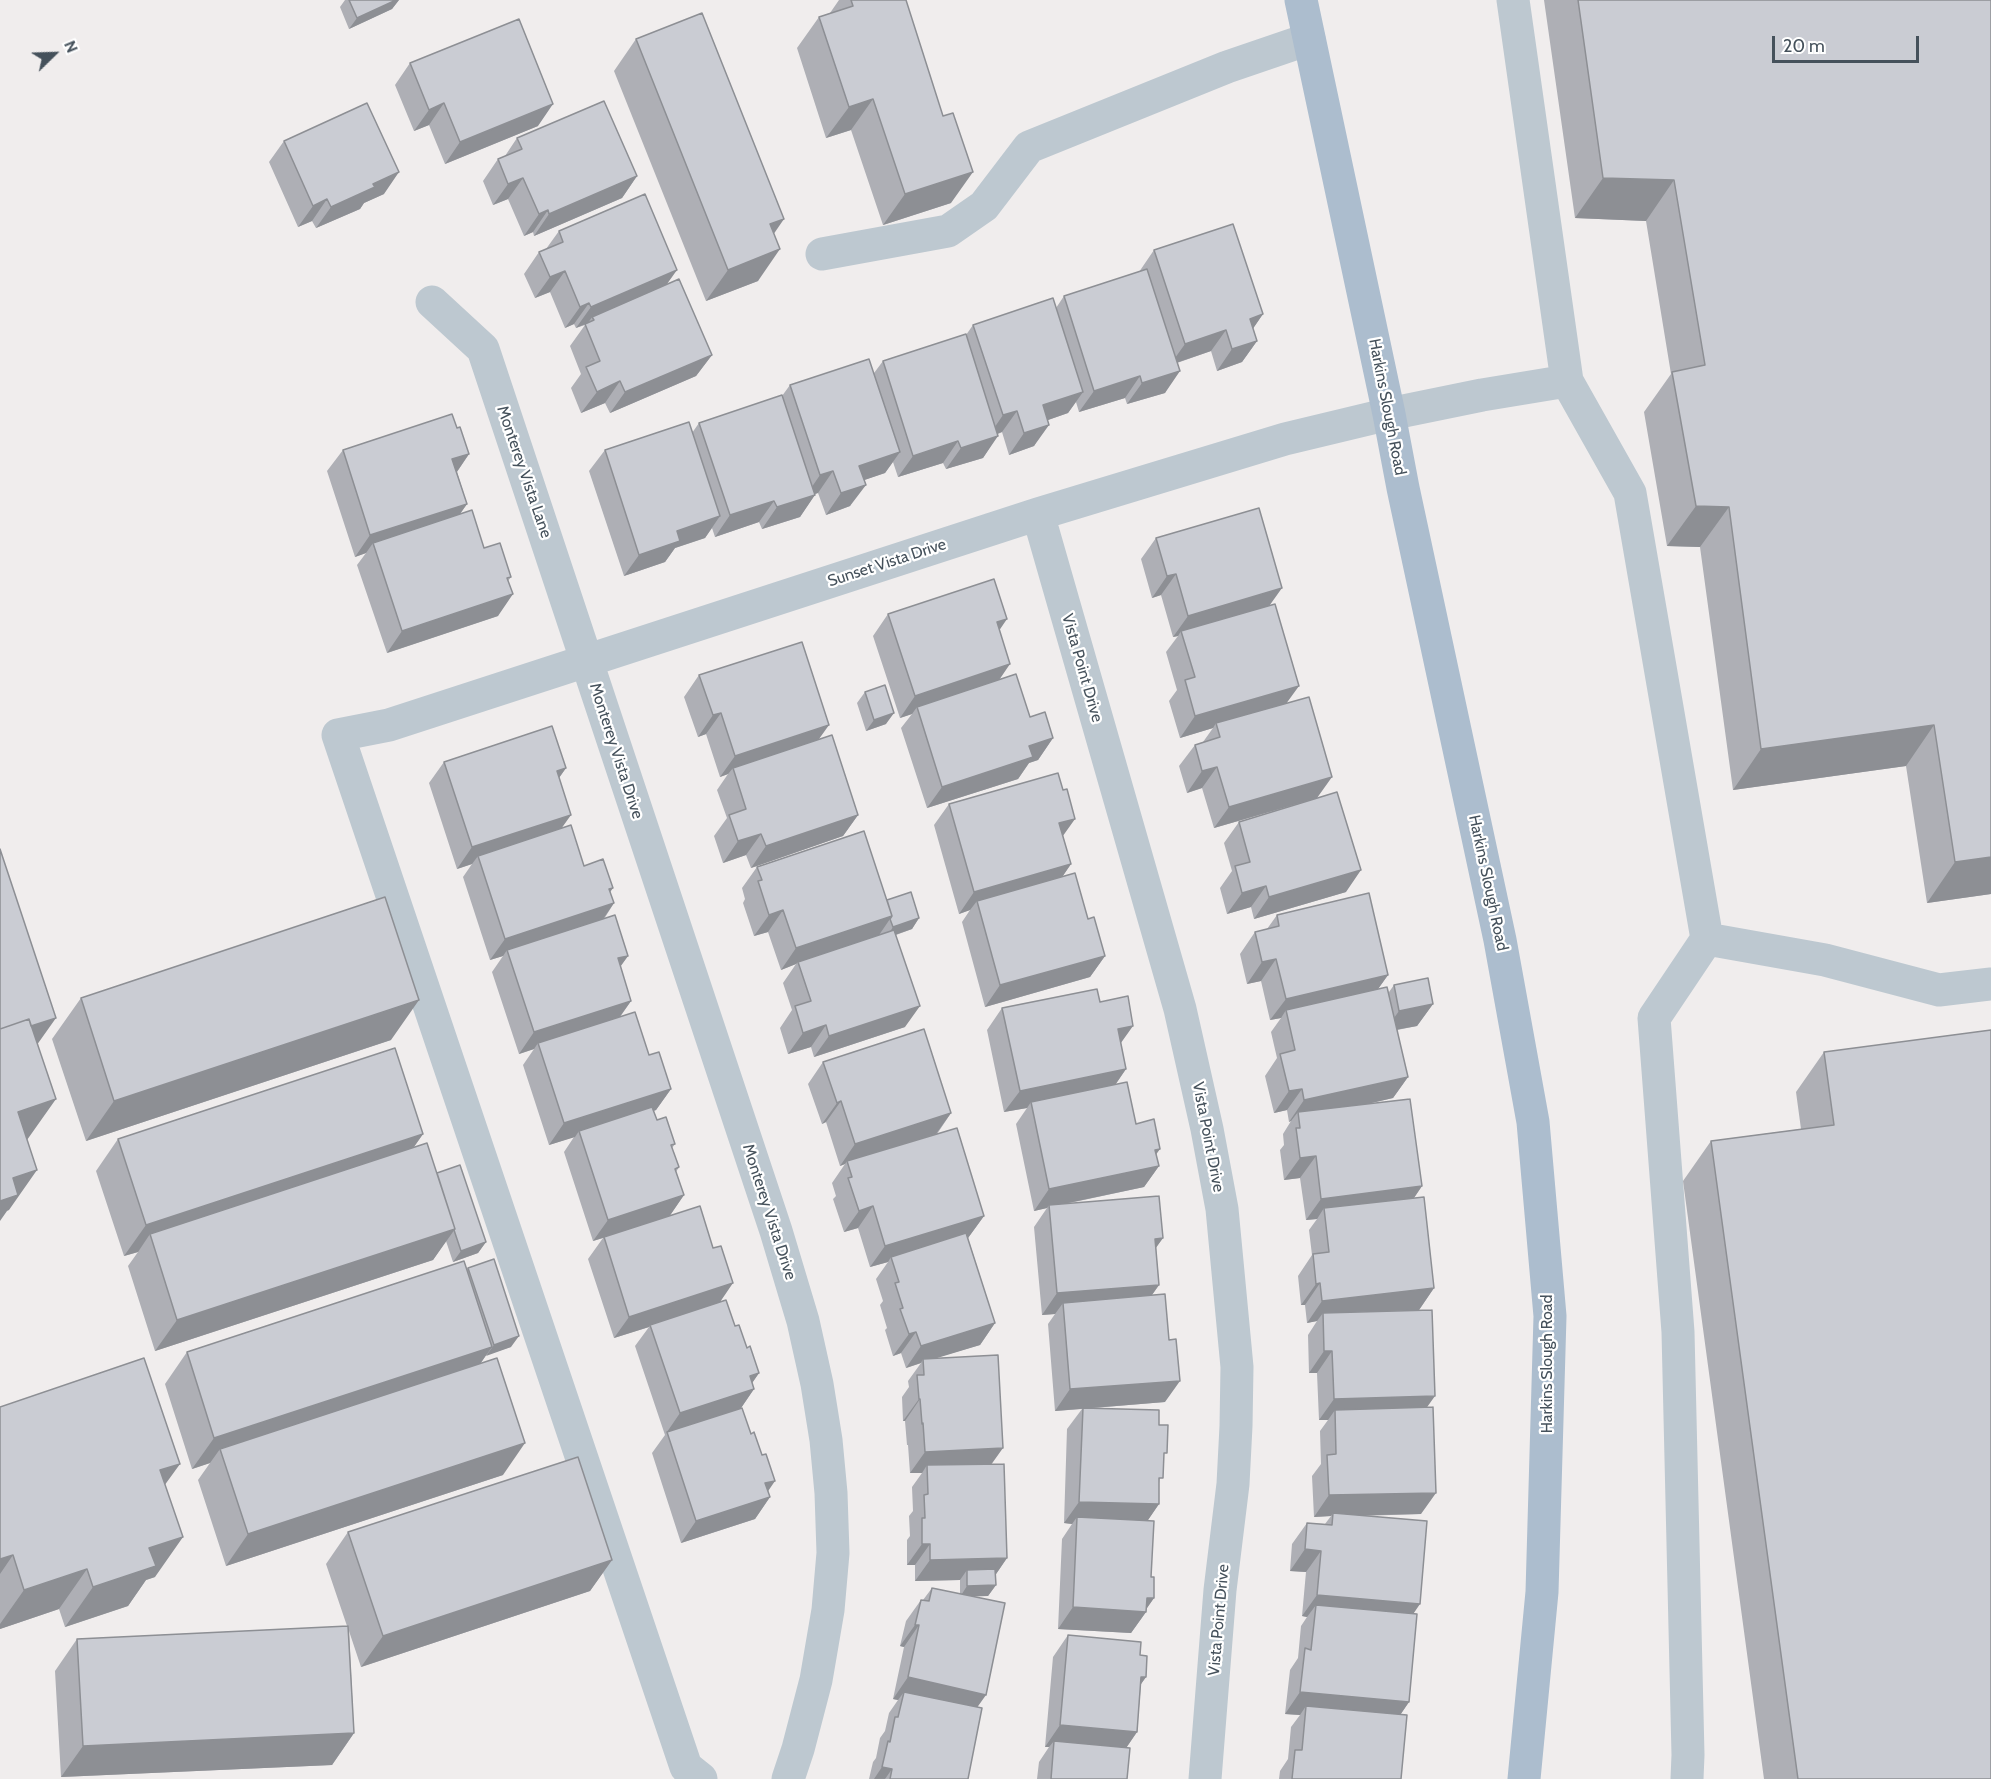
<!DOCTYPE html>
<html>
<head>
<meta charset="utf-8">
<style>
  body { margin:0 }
  #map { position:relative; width:1991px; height:1779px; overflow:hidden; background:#f0eded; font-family:Cabin,sans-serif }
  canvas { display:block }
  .north { position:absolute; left:24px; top:24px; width:60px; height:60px; -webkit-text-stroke:4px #fff; paint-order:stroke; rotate:67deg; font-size:16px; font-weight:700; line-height:24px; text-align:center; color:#45515b }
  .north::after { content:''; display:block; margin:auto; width:21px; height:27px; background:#45515b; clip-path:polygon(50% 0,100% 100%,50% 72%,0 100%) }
  .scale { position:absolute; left:1772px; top:36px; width:147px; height:27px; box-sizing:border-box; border:3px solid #45515b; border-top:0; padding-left:8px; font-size:18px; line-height:21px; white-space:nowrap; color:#45515b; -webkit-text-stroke:4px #fff; paint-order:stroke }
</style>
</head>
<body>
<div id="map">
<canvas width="1991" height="1779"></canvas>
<div class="north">N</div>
<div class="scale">20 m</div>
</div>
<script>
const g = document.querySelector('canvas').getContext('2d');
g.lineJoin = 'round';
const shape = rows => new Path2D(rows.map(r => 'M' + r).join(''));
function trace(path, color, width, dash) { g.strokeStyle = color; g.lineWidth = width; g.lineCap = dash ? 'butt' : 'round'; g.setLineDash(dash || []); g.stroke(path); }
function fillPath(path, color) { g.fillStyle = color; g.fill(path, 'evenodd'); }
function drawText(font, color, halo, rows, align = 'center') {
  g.font = font + ' Cabin,sans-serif'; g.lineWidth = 4.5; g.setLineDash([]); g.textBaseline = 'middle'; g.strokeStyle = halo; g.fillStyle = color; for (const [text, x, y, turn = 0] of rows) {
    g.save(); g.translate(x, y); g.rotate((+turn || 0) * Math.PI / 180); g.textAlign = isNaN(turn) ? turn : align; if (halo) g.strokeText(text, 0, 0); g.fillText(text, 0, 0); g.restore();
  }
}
const minor = shape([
  [1513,0,1567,381,1630,493,1707,939],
  [822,254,948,231,984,206,1029,147,1227,67,1309,39],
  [432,302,483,349,776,1231,803,1321,817,1384,826,1440,831,1493,833,1553,828,1610,816,1680,798,1749,788,1779],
  [1038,514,1180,1009,1207,1129,1222,1209,1237,1367,1236,1426,1233,1484,1220,1590,1205,1779],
  [701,1779,686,1767,338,735,389,725,1038,514,1285,439,1389,414,1482,395,1567,381],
  [1687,1779,1688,1755,1678,1332,1654,1018,1707,939,1825,960,1939,990,1991,984]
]);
const major = shape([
  [1301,0,1389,414,1403,488,1500,940,1533,1122,1550,1316,1542,1592,1524,1779]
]);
const wall = shape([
  [345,0,399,0,392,9,349,29,340,7],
  [839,0,906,0,951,203,883,225,851,130,826,138,797,48,819,17,830,13],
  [1544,0,1991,0,1991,894,1927,903,1906,766,1733,790,1700,547,1667,546,1644,412,1671,374,1646,221,1575,218],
  [636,39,774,234,758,281,706,301,614,71],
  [410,63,538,126,445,164,429,125,414,131,395,85],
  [517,138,637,176,622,198,534,236,533,232,524,236,508,199,493,205,483,181,498,159,505,156],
  [284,141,384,194,364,203,360,209,316,228,312,221,298,227,269,162],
  [559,231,666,285,712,355,696,376,610,413,605,403,581,413,571,388,581,374,570,346,585,325,576,328,574,324,565,328,550,292,535,298,524,274,539,252,546,249],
  [1154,250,1263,314,1253,328,1257,341,1242,362,1217,371,1211,351,1177,363,1165,393,1127,404,1125,398,1079,412,1076,402,1068,413,1048,420,1034,446,1009,455,1002,432,998,434,983,458,946,469,943,463,898,477,893,462,885,473,864,480,850,506,826,515,818,493,815,494,800,517,762,529,759,522,715,537,712,528,705,538,675,548,665,562,624,576,589,471,605,450,692,433,699,423,782,396,790,385,874,373,883,361,966,335,973,325,1056,308,1064,296,1139,272],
  [457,428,469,454,457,472,467,504,460,514,484,548,511,577,508,581,498,616,387,653,357,565,366,553,355,557,327,471,343,450],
  [1156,538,1270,605,1287,703,1317,798,1346,892,1254,919,1251,907,1227,914,1220,888,1232,871,1224,843,1239,822,1315,799,1214,828,1202,788,1187,793,1179,766,1195,745,1203,742,1213,728,1180,738,1169,701,1177,690,1166,652,1178,636,1173,637,1161,595,1152,598,1141,559],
  [888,614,1000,630,999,680,1030,717,1053,738,1038,760,1029,763,1018,779,927,808,901,728,912,714,900,718,873,636],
  [699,675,819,739,858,815,843,836,751,868,746,855,723,863,714,836,727,818,717,790,728,774,720,777,706,734,698,737,684,697],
  [865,692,886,724,866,731,857,703],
  [444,762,566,768,559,778,561,828,584,866,610,892,614,903,604,919,628,956,620,966,631,1001,620,1017,649,1055,671,1089,656,1110,654,1111,657,1120,675,1144,672,1148,679,1167,676,1172,684,1195,670,1215,735,1326,759,1373,752,1383,754,1389,741,1408,770,1497,755,1519,681,1543,652,1453,665,1435,635,1346,649,1327,614,1338,588,1259,603,1238,593,1241,564,1152,574,1137,549,1145,523,1065,534,1049,519,1054,492,972,503,956,490,960,463,877,472,864,457,869,429,783],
  [949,804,1063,836,1071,864,1062,877,1088,919,1105,956,1090,977,985,1007,962,922,970,910,959,914,934,825],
  [757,867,887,901,919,918,912,929,896,935,905,1027,814,1057,811,1047,788,1054,780,1028,792,1010,783,983,796,964,781,970,768,932,754,936,743,903,745,899,742,888],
  [1277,915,1388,975,1378,989,1389,992,1394,985,1433,1004,1417,1026,1397,1030,1408,1077,1393,1098,1371,1103,1422,1186,1414,1198,1434,1288,1419,1310,1426,1408,1421,1514,1361,1516,1413,1614,1409,1702,1400,1715,1401,1779,1279,1779,1280,1771,1288,1759,1291,1727,1300,1715,1285,1714,1290,1670,1298,1658,1301,1626,1307,1617,1302,1616,1306,1572,1290,1571,1292,1544,1307,1523,1325,1524,1331,1516,1314,1517,1312,1476,1321,1464,1320,1431,1328,1420,1319,1420,1317,1373,1309,1373,1308,1335,1317,1321,1307,1323,1305,1305,1301,1305,1298,1276,1312,1255,1309,1230,1317,1219,1306,1220,1300,1178,1284,1180,1280,1150,1284,1145,1283,1134,1291,1121,1289,1122,1287,1110,1274,1113,1265,1076,1277,1058,1271,1032,1281,1018,1270,1020,1261,981,1247,984,1240,954,1255,932,1267,929],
  [81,998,391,1040,86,1141,52,1039],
  [1100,1002,1121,1044,1126,1069,1115,1085,1136,1124,1160,1149,1156,1154,1159,1166,1144,1187,1065,1204,1163,1238,1156,1247,1159,1285,1152,1295,1165,1402,1093,1408,1159,1425,1163,1458,1159,1483,1159,1504,1147,1521,1151,1577,1154,1598,1146,1609,1146,1612,1131,1633,1058,1629,1062,1539,1072,1524,1064,1523,1067,1429,1082,1409,1055,1411,1048,1324,1055,1314,1042,1315,1034,1227,1047,1208,1034,1211,1016,1124,1027,1108,1004,1112,987,1030,1002,1008],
  [1824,1052,1991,1779,1764,1779,1683,1181,1711,1141,1801,1129,1796,1092],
  [823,1062,951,1113,937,1134,984,1216,968,1238,995,1323,980,1345,935,1358,991,1464,1007,1558,996,1574,996,1585,988,1596,972,1596,977,1707,968,1779,869,1779,873,1762,876,1758,880,1738,885,1731,889,1713,898,1700,893,1699,904,1647,900,1646,906,1621,921,1600,923,1600,932,1588,960,1594,960,1580,915,1581,915,1565,907,1565,907,1540,910,1536,909,1516,913,1511,912,1487,922,1473,910,1473,908,1445,907,1445,905,1421,903,1421,902,1397,909,1387,908,1381,921,1363,906,1368,901,1353,893,1356,885,1330,887,1328,880,1305,883,1301,876,1279,888,1262,870,1267,858,1228,844,1232,833,1199,836,1196,832,1183,845,1164,840,1166,826,1122,822,1124,808,1084],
  [423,1134,414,1147,437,1173,486,1242,478,1253,453,1262,446,1241,433,1260,155,1351,128,1266,138,1252,124,1256,96,1171,118,1139],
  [468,1268,511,1347,486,1355,481,1363,503,1475,226,1566,198,1480,210,1463,192,1469,165,1384,187,1352,467,1270],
  [0,1407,165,1485,155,1577,146,1580,128,1606,65,1627,59,1609,0,1629],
  [348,1532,612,1560,590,1591,361,1667,349,1631,354,1733,332,1765,61,1777,55,1671,77,1639,347,1626,326,1564],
  [1068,1635,1140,1655,1146,1677,1141,1684,1137,1732,1126,1748,1127,1779,1037,1779,1039,1762,1049,1747,1045,1747,1053,1657]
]);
const shadedWall = shape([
  [396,0,399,0,392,9,349,29,357,18],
  [873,99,851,130,826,138,849,107],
  [444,103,429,125,414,131,429,110],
  [553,104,538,126,445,164,460,142],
  [399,172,384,194,364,203,360,209,316,228,331,207,373,184],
  [973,172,951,203,883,225,905,194],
  [637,176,622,198,534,236,549,214],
  [523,178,508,199,493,205,508,184],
  [1603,178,1674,180,1646,221,1575,218],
  [327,199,312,221,298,227,313,206],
  [548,210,533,232,524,236,539,214],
  [784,219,762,251,770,224],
  [780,249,758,281,706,301,728,270],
  [677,270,662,291,592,317,588,323,576,328,591,307],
  [565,271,550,292,535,298,550,277],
  [589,303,574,324,565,328,580,307],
  [1263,314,1248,336,1250,319],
  [1226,330,1211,351,1170,365,1185,344],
  [1257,341,1242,362,1217,371,1232,349],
  [712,355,696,376,610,413,625,392],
  [1180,371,1165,393,1127,404,1142,383],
  [1140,376,1125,398,1079,412,1094,391],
  [620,381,605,403,581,413,597,392],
  [1083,392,1068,413,1028,427,1043,405],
  [1017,411,1002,432,988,437,1003,415],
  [1049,425,1034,446,1009,455,1024,433],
  [998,436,983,458,946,469,961,448],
  [958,441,943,463,898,477,913,456],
  [900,452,885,473,844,487,859,466],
  [469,454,454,476,452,459],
  [833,471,818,493,805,497,820,475],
  [866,485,850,506,826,515,841,493],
  [815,495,800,517,762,529,777,507],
  [774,501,759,522,715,537,730,515],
  [467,504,452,525,373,543,366,553,355,557,370,535],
  [1696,506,1729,507,1700,547,1667,546],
  [720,516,705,538,675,548,665,562,624,576,639,555,677,531],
  [1176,574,1161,595,1152,598,1167,576],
  [1282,588,1267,609,1181,631,1178,636,1173,637,1188,616],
  [513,594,498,616,387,653,402,631],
  [1007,619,992,641,997,622],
  [1010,664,995,686,917,707,912,714,900,718,915,696],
  [1299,686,1283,708,1216,723,1213,728,1180,738,1195,716],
  [721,713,706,734,698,737,713,715],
  [894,713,886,724,866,731,874,720],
  [829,725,814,746,733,768,728,774,720,777,735,756],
  [1934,725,1906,766,1733,790,1761,749],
  [1053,738,1038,760,1029,763,1018,779,927,808,942,787,1029,746],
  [1217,767,1202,788,1187,793,1202,771],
  [566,768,551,789,557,771],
  [1332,777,1317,798,1214,828,1229,807],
  [571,815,556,836,478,856,472,864,457,869,472,847],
  [858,815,843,836,751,868,766,846],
  [1075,819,1060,840,1059,823],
  [761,834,746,855,723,863,738,841],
  [1991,857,1991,894,1927,903,1955,862],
  [1071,864,1056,886,977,901,970,910,959,914,974,892],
  [1361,870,1346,892,1254,919,1269,897],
  [1266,886,1251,907,1227,914,1242,893],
  [613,888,599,908,614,903,599,925,507,950,503,956,490,960,505,939,609,889],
  [783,910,768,932,754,936,769,915],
  [892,916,877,938,798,962,796,964,781,970,796,948],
  [919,918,912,929,886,938,893,927],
  [628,956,613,977,618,958],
  [1105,956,1090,977,985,1007,1000,985],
  [1276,959,1261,981,1247,984,1262,962],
  [1388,975,1373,996,1286,1010,1281,1018,1270,1020,1286,999],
  [419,1000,391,1040,86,1141,114,1101],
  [631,1001,616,1022,538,1043,534,1049,519,1054,534,1032],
  [1433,1004,1417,1026,1384,1032,1399,1011],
  [920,1006,905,1027,814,1057,829,1036],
  [56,1018,34,1049,0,1036],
  [826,1025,811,1047,788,1054,803,1033],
  [1133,1026,1118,1047,1118,1029],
  [1126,1069,1111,1091,1031,1102,1027,1108,1004,1112,1020,1091],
  [1408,1077,1393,1098,1299,1120,1298,1112,1291,1121,1289,1122,1304,1100],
  [671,1089,656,1110,580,1135,579,1131,575,1137,549,1145,564,1123],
  [1302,1089,1287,1110,1274,1113,1289,1091],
  [56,1099,27,1140,18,1112],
  [841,1101,826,1122,822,1124,837,1103],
  [951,1113,936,1134,847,1161,845,1164,840,1166,855,1144],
  [423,1134,401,1165,150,1234,138,1252,124,1256,146,1225],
  [1160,1149,1146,1168,1159,1166,1144,1187,1049,1207,1049,1205,1047,1208,1034,1211,1049,1189,1155,1150],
  [1316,1156,1300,1178,1284,1180,1300,1158],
  [37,1170,9,1210,7,1211,0,1221,0,1196,13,1178],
  [1422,1186,1407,1208,1324,1208,1317,1219,1306,1220,1321,1199],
  [684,1195,669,1217,593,1241,608,1220],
  [873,1206,858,1228,844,1232,859,1211],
  [984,1216,968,1238,892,1261,891,1257,888,1262,870,1267,885,1246],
  [455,1229,433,1260,155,1351,177,1320],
  [1163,1238,1148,1259,1155,1239],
  [486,1242,478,1253,453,1262,461,1251],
  [733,1283,718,1305,650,1325,649,1327,614,1338,629,1317],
  [1320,1283,1305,1305,1301,1305,1316,1284],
  [1159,1285,1144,1306,1063,1303,1055,1314,1042,1315,1057,1293],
  [1434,1288,1419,1310,1323,1313,1317,1321,1307,1323,1322,1301],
  [995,1323,980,1345,924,1362,923,1359,921,1363,906,1368,921,1346],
  [916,1332,901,1353,893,1356,909,1334],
  [519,1336,511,1347,486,1356,494,1345],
  [492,1347,470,1378,220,1449,210,1463,192,1469,214,1438],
  [1324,1351,1332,1351,1317,1373,1309,1373],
  [759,1373,746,1392,754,1389,739,1411,667,1432,680,1413,750,1376],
  [1180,1381,1165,1402,1055,1411,1070,1389],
  [1435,1396,1420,1417,1335,1410,1328,1420,1319,1420,1334,1399],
  [919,1399,920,1399,905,1421,903,1421],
  [525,1443,503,1475,226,1566,248,1534],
  [1003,1448,988,1469,927,1465,922,1473,910,1473,925,1452],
  [180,1464,151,1504,160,1470],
  [775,1481,762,1500,770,1497,755,1519,681,1543,696,1521,765,1483],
  [1436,1493,1421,1514,1333,1516,1333,1513,1331,1516,1314,1517,1329,1495],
  [1079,1502,1159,1504,1144,1526,1077,1517,1072,1524,1064,1523],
  [183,1537,155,1577,146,1580,128,1606,65,1627,93,1587,149,1548],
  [922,1544,930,1544,915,1565,907,1565],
  [1305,1549,1321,1551,1306,1572,1290,1571],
  [13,1555,0,1574,0,1559],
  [1007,1558,992,1580,967,1570,960,1580,915,1581,930,1560],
  [612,1560,590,1591,361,1667,383,1636],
  [87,1569,59,1609,0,1629,0,1624,24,1590],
  [996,1585,988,1596,960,1597,967,1586],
  [1317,1595,1420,1604,1405,1626,1316,1605,1307,1617,1302,1616],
  [1147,1598,1154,1598,1145,1611,1146,1612,1131,1633,1058,1629,1073,1607],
  [915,1625,919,1625,904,1647,900,1646],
  [908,1677,986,1695,971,1716,904,1692,898,1700,893,1699],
  [1141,1677,1146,1677,1131,1698],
  [1300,1692,1409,1702,1394,1724,1306,1706,1300,1715,1285,1714],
  [1060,1725,1137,1732,1122,1754,1054,1741,1049,1747,1045,1747],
  [354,1733,332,1765,61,1777,83,1746],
  [882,1767,892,1769,885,1779,874,1779]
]);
const building = shape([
  [349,0,396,0,357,18,349,0],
  [851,0,906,0,943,116,953,113,973,172,905,194,873,99,849,107,819,17,853,6,851,0],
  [1578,0,1991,0,1991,857,1955,862,1934,725,1761,749,1729,507,1696,506,1672,372,1705,365,1674,180,1603,178,1578,0],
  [702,13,784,219,770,224,780,249,728,270,636,39,702,13],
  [519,19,553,104,460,142,444,103,429,110,410,63,519,19],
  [604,101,637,176,549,214,548,210,539,214,523,178,508,184,498,159,522,149,517,138,604,101],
  [367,103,399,172,373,184,375,187,331,207,327,199,313,206,284,141,367,103],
  [645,194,677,270,591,307,589,303,580,307,565,271,550,277,539,252,563,242,559,231,645,194],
  [1233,224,1263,314,1250,319,1257,341,1232,349,1226,330,1185,344,1154,250,1233,224],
  [1147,269,1180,371,1142,383,1140,376,1094,391,1064,296,1147,269],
  [679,279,712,355,625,392,620,381,597,392,586,367,600,361,585,324,594,320,592,317,679,279],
  [1053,298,1083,392,1043,405,1049,425,1024,433,1017,411,1003,415,973,325,1053,298],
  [966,334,998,436,961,448,958,441,913,456,883,361,966,334],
  [869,359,900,452,859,466,866,485,841,493,833,471,820,475,790,385,869,359],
  [782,395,815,495,777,507,774,501,730,515,699,423,782,395],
  [452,414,457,428,460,427,469,454,452,459,467,504,370,535,343,450,452,414],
  [689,422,720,516,677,531,680,541,639,555,605,450,689,422],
  [1259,508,1282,588,1188,616,1176,574,1167,576,1156,538,1259,508],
  [472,510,484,548,500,543,511,577,507,578,513,594,402,631,373,543,472,510],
  [994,579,1007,619,997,622,1010,664,915,696,888,614,994,579],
  [1275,604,1299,686,1195,716,1185,680,1195,677,1181,631,1275,604],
  [802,642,829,725,735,756,721,713,713,715,699,675,802,642],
  [1016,674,1030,717,1045,712,1053,738,1029,746,1033,757,942,787,917,707,1016,674],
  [885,685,894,713,874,720,865,692,885,685],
  [1309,697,1332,777,1229,807,1217,767,1202,771,1195,745,1220,737,1216,723,1309,697],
  [552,726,566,768,557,771,571,815,472,847,444,762,552,726],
  [832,735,858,815,766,846,761,834,738,841,729,815,746,809,733,768,832,735],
  [1058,773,1063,790,1067,789,1075,819,1059,823,1071,864,974,892,949,804,1058,773],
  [1337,792,1361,870,1269,897,1266,886,1242,893,1235,866,1250,862,1239,822,1337,792],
  [571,825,584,866,603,859,613,888,609,889,614,903,505,939,478,856,571,825],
  [864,831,892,916,796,948,783,910,769,915,758,881,762,880,757,867,864,831],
  [0,849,56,1018,31,1026,29,1019,0,1029,0,849],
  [1075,873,1088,919,1094,917,1105,956,1000,985,977,901,1075,873],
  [911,892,919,918,893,927,890,919,892,916,887,900,911,892],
  [1369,893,1388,975,1286,999,1276,959,1262,962,1255,932,1279,926,1277,915,1369,893],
  [385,897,419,1000,114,1101,81,998,385,897],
  [615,915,628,956,618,958,631,1001,534,1032,507,950,615,915],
  [894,930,920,1006,829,1036,826,1025,803,1033,795,1006,811,1001,798,962,894,930],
  [1428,978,1433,1004,1399,1011,1394,985,1428,978],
  [1387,987,1408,1077,1304,1100,1302,1089,1289,1091,1280,1054,1295,1050,1286,1010,1387,987],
  [1097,989,1100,1002,1128,996,1133,1026,1118,1029,1126,1069,1020,1091,1002,1008,1097,989],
  [635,1012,649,1055,659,1052,671,1089,564,1123,538,1043,635,1012],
  [29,1019,56,1099,18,1112,37,1170,13,1178,18,1195,0,1201,0,1029,29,1019],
  [924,1029,951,1113,855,1144,841,1101,837,1103,823,1062,924,1029],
  [1991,1030,1991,1779,1798,1779,1711,1141,1834,1125,1824,1052,1991,1030],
  [395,1048,423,1134,146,1225,118,1139,395,1048],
  [1127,1082,1136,1124,1154,1119,1160,1149,1155,1150,1159,1166,1049,1189,1031,1102,1127,1082],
  [1410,1099,1422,1186,1321,1199,1316,1156,1300,1158,1296,1128,1300,1128,1298,1112,1410,1099],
  [652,1107,657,1120,666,1117,675,1144,671,1145,679,1167,675,1169,684,1195,608,1220,579,1131,652,1107],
  [957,1128,984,1216,885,1246,873,1206,859,1211,848,1178,852,1177,847,1161,957,1128],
  [427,1143,455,1229,177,1320,150,1234,427,1143],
  [460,1165,486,1242,461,1251,454,1230,455,1229,437,1173,460,1165],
  [1159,1196,1163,1238,1155,1239,1159,1285,1057,1293,1049,1205,1159,1196],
  [1424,1197,1434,1288,1322,1301,1320,1283,1316,1284,1313,1254,1329,1252,1324,1208,1424,1197],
  [700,1206,713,1248,721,1246,733,1283,629,1317,604,1237,700,1206],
  [966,1233,995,1323,921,1346,916,1332,909,1334,900,1309,903,1308,895,1283,899,1282,891,1257,966,1233],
  [494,1259,519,1336,494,1345,468,1268,494,1259],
  [464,1261,492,1347,214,1438,187,1352,464,1261],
  [1165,1294,1169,1340,1176,1339,1180,1381,1070,1389,1063,1303,1165,1294],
  [726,1300,735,1326,739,1325,747,1348,750,1346,759,1373,750,1376,754,1389,680,1413,650,1325,726,1300],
  [1432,1310,1435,1396,1334,1399,1332,1351,1324,1351,1323,1313,1432,1310],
  [998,1355,1003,1448,925,1452,923,1423,922,1424,920,1399,919,1399,917,1375,924,1375,923,1359,998,1355],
  [144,1358,180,1464,160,1470,183,1537,149,1548,156,1566,93,1587,87,1569,24,1590,13,1555,0,1559,0,1407,144,1358],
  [497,1358,525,1443,248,1534,220,1449,497,1358],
  [1433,1407,1436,1493,1329,1495,1327,1455,1336,1454,1335,1410,1433,1407],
  [742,1408,751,1434,754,1432,762,1455,766,1454,775,1481,765,1483,770,1497,696,1521,667,1432,742,1408],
  [1083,1408,1159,1410,1159,1425,1168,1425,1167,1453,1164,1453,1163,1478,1159,1478,1159,1504,1079,1502,1083,1408],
  [578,1457,612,1560,383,1636,348,1532,578,1457],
  [1004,1464,1007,1558,930,1560,930,1544,922,1544,922,1518,925,1518,924,1495,928,1494,927,1465,1004,1464],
  [1333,1513,1427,1521,1420,1604,1317,1595,1321,1551,1305,1549,1307,1523,1332,1525,1333,1513],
  [1077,1517,1154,1521,1151,1577,1154,1577,1154,1598,1147,1598,1146,1612,1073,1607,1077,1517],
  [995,1569,996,1585,967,1586,967,1570,995,1569],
  [932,1588,1005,1603,986,1695,908,1677,919,1625,915,1625,921,1600,929,1601,932,1588],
  [1316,1605,1417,1614,1409,1702,1300,1692,1305,1648,1311,1650,1316,1605],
  [348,1626,354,1733,83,1746,77,1639,348,1626],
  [1068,1635,1141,1642,1140,1655,1147,1656,1146,1677,1141,1677,1137,1732,1060,1725,1068,1635],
  [904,1692,982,1708,968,1779,890,1779,892,1769,882,1767,888,1741,890,1742,895,1717,898,1717,904,1692],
  [1306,1706,1407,1715,1401,1779,1292,1779,1295,1750,1302,1750,1306,1706],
  [1054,1741,1130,1748,1127,1779,1051,1779,1054,1741]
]);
const streetNames = [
  ["Harkins Slough Road",1387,407,79],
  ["Monterey Vista Lane",524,472,71],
  ["Sunset Vista Drive",887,563,-18],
  ["Vista Point Drive",1082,668,74],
  ["Monterey Vista Drive",616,751,72],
  ["Harkins Slough Road",1488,883,78],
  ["Vista Point Drive",1208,1137,79],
  ["Monterey Vista Drive",769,1212,72],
  ["Harkins Slough Road",1547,1364,-90],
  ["Vista Point Drive",1219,1620,-85]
];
trace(minor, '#bdc8d0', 33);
trace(major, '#acbdce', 33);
fillPath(wall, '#aeafb5');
fillPath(shadedWall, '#8d8f94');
fillPath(building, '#caccd3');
trace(building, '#8d8f94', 1.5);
drawText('16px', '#45515b', '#fff', streetNames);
</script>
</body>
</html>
